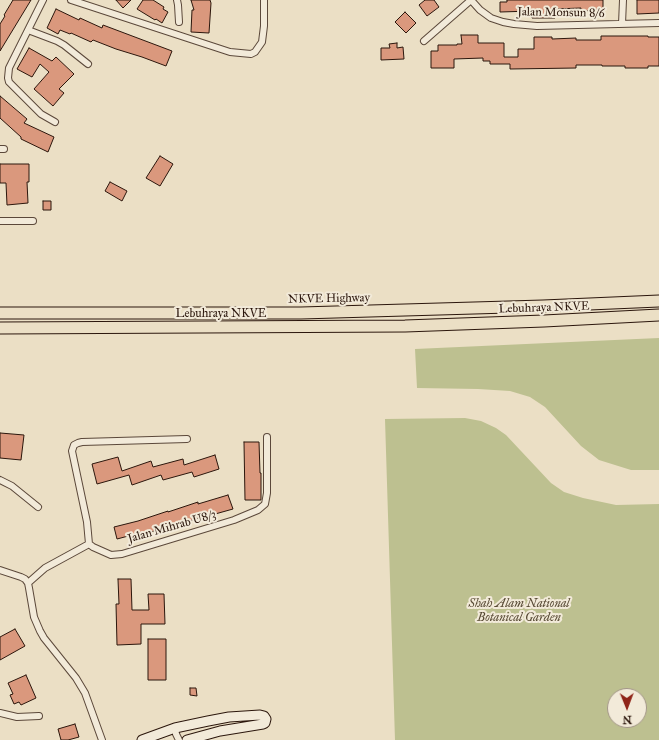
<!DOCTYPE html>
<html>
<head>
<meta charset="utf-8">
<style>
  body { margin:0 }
  #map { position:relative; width:659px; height:740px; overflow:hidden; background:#ebdfc5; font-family:"IM FELL Great Primer",serif }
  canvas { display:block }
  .north { position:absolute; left:607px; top:688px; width:40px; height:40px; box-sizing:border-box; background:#f2ead9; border:1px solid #a29587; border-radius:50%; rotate:179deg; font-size:11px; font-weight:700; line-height:16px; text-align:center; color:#2b160c }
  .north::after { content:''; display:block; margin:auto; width:14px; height:18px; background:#8f2418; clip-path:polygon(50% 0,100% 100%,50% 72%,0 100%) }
</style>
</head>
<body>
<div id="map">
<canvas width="659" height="740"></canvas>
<div class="north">N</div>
</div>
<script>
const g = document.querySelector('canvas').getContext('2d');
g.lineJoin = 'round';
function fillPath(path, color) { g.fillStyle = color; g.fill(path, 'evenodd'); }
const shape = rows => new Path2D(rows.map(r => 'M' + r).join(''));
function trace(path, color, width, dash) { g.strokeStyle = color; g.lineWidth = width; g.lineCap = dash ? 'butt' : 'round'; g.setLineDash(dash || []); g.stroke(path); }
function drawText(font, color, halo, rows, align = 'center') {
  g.font = font + ' "IM FELL Great Primer",serif'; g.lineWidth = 4; g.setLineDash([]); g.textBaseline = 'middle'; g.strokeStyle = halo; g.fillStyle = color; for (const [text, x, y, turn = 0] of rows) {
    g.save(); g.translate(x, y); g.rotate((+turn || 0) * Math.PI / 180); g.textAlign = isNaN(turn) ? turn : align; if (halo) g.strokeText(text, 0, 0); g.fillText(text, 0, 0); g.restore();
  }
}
const green = shape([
  [659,338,659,470,631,470,599,460,581,446,545,407,530,397,510,391,478,389,417,388,415,349],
  [465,418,481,421,496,428,506,435,551,483,564,492,583,498,616,505,659,504,659,740,395,740,385,419],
  [615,696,639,696,639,720,615,720]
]);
const building = shape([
  [13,0,31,0,0,51,0,24,5,16,4,15,13,0],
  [116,0,131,0,123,8,116,0],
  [143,0,153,0,164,7,163,9,168,12,162,23,156,19,155,20,137,9,143,0],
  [191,0,210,0,211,3,209,33,191,32,192,10,194,10,191,0],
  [425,0,434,0,439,7,427,16,419,5,425,0],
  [507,0,603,0,603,10,581,11,581,8,555,9,555,18,532,18,532,11,500,12,500,2,507,2,507,0],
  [637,0,659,0,659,13,637,14,637,0],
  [56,9,79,20,80,18,102,28,103,25,172,51,166,66,142,57,116,49,93,40,91,42,71,33,70,34,60,30,58,34,47,28,56,9],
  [405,12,416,23,406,33,395,22,405,12],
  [461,35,478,35,478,43,504,43,504,57,518,57,518,49,534,49,534,37,552,37,552,39,576,38,576,40,601,40,601,36,648,36,648,37,659,37,659,66,648,66,648,68,625,68,625,66,602,66,602,65,576,65,576,68,510,69,510,64,490,64,490,61,483,61,483,58,454,59,454,68,431,68,431,51,438,51,438,45,457,45,457,44,462,44,461,35],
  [397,43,397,48,403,47,404,59,381,60,381,48,390,48,389,44,397,43],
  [29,48,52,61,56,57,74,74,59,89,64,93,53,106,34,89,49,72,40,64,32,77,17,69,29,48],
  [0,96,27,119,24,123,54,137,48,152,21,139,21,137,0,118,0,96],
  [160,156,173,164,160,186,146,178,160,156],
  [0,164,29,164,29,182,27,182,28,203,7,205,6,183,0,183,0,164],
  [110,182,127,191,122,201,105,191,110,182],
  [43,201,51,201,51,210,43,210,43,201],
  [0,433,24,435,21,460,0,458,0,433],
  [244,442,259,442,260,473,261,473,261,500,245,500,244,442],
  [215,455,219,469,194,477,192,472,163,480,161,475,132,485,129,475,97,484,92,464,118,457,122,471,151,461,153,467,183,459,184,465,215,455],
  [228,495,233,509,208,516,208,515,177,525,177,523,148,533,147,531,117,539,114,527,138,521,168,511,168,512,198,502,198,504,228,495],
  [118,579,131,579,132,610,149,610,148,594,164,594,165,624,141,624,141,644,117,645,116,604,119,604,118,579],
  [15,629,25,646,0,660,0,637,15,629],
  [148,639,166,639,166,680,148,680,148,639],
  [26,675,36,698,21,705,19,702,14,704,10,695,13,694,8,683,26,675],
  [190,688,196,688,197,696,190,695,190,688],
  [75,724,79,737,68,740,61,740,58,729,75,724]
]);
const street = shape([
  [43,0,9,68,8,78,9,82,41,114,55,122],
  [71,0,230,52,251,54,255,52,262,42,264,26,264,0],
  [177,0,178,5,179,22],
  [471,0,480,10,491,18,503,22,514,24,537,26,659,23],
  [622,24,623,0],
  [28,30,57,41,64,45,88,64],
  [424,41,471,0],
  [0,149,4,149],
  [0,221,33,221],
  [0,480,12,486,38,507],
  [89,544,87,522,72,451,74,445,78,443,82,442,187,439],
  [0,570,21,577,25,579,28,583,29,588,34,617,40,631,44,638,76,678,85,693,102,740],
  [28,583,45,568,89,544,93,547,111,555,122,554,234,520,258,510,265,504,267,493,267,437],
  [0,713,17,717,39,716],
  [175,728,176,734,179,740]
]);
const secondary = shape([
  [142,740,175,728,208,721,229,717,260,715,264,716,266,719,265,723,263,724,220,731,187,740]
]);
const highway = shape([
  [0,313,301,313,543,306,659,301],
  [0,328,405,326,544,321,659,315]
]);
const streetNames = [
  ["Jalan Monsun 8/6",561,13,1],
  ["NKVE Highway",329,299,-1],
  ["Lebuhraya NKVE",544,308,-2],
  ["Lebuhraya NKVE",221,314],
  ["Jalan Mihrab U8/3",172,527,-16]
];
const parkNames = [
  ["Shah Alam National",519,604],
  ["Botanical Garden",519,618]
];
fillPath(green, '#bdc090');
fillPath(building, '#da987d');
trace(building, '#2b160c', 1);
trace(street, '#5b483a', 8);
trace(secondary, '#2b160c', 11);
trace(highway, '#2b160c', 13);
trace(street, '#f2ead9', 6);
trace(secondary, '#f2ead9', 9);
trace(highway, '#ebdfc5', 11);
drawText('12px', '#2b160c', '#f2ead9', streetNames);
drawText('italic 12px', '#574934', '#f2ead9', parkNames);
</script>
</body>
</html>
